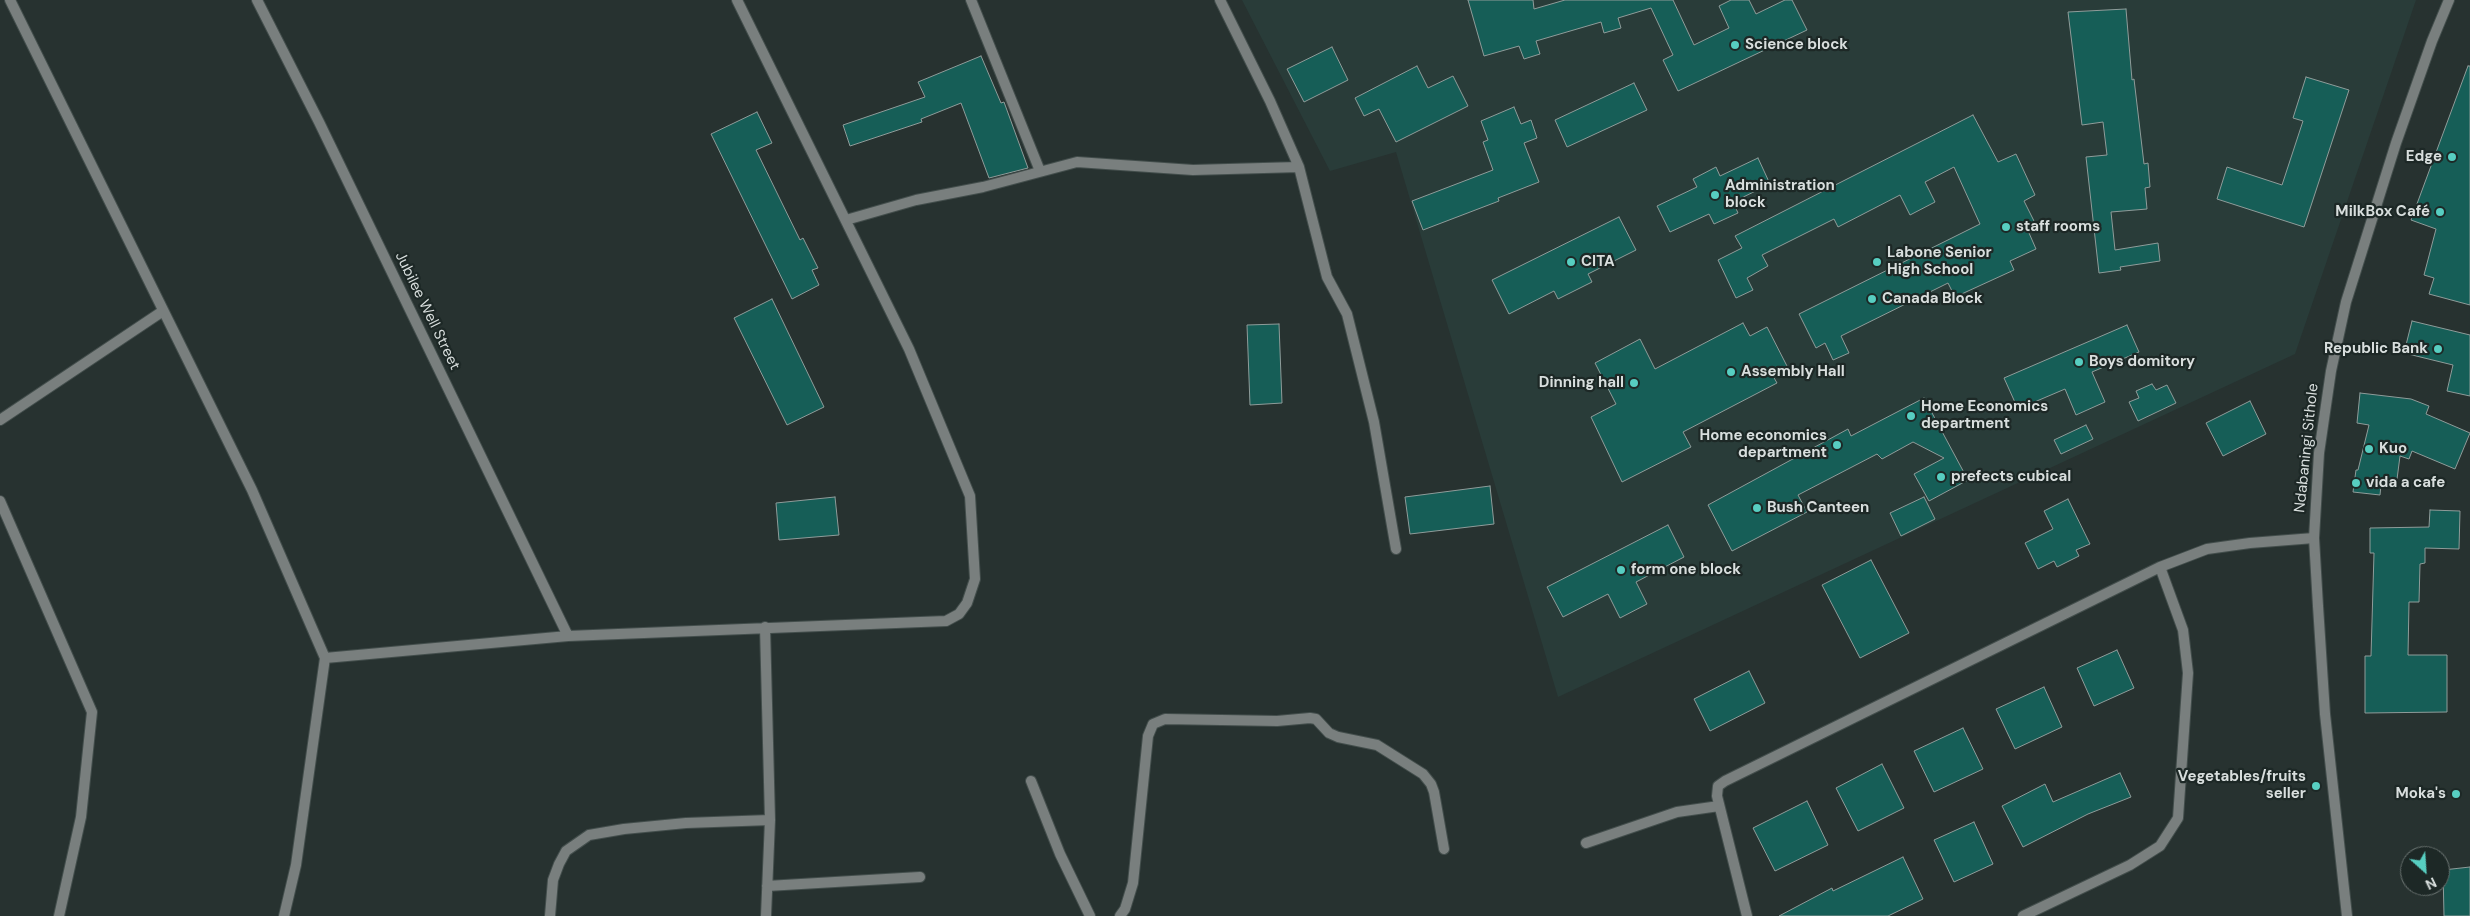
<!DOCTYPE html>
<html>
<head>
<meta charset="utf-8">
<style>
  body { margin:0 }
  #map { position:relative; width:2470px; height:916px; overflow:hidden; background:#273230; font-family:"DM Sans",sans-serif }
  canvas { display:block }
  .north { position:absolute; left:2400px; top:846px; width:50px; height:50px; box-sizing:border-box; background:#1d2826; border:1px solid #68716f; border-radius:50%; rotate:154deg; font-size:14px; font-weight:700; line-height:20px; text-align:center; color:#d8dedd }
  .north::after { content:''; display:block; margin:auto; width:18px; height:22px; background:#57cec1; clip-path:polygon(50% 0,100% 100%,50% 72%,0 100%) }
</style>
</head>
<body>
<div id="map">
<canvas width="2470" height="916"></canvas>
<div class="north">N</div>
</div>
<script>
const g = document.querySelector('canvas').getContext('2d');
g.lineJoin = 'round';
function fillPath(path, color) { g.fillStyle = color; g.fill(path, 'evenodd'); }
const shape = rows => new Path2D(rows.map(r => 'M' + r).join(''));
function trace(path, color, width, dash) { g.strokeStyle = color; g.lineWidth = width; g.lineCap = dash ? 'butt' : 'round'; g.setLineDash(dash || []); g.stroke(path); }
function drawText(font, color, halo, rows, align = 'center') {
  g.font = font + ' "DM Sans",sans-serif'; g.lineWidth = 4.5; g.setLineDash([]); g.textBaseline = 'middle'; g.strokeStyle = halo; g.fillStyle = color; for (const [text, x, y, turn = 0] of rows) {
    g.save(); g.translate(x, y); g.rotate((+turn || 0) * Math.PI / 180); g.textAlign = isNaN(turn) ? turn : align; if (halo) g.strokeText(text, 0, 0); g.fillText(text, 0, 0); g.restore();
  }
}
const built = shape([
  [1242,0,2416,0,2295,354,1558,697,1396,152,1330,171]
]);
const building = shape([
  [1468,0,1533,0,1534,9,1565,0,1673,0,1694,45,1729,28,1719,6,1731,0,1749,0,1756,14,1785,0,1792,0,1807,30,1678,91,1663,60,1673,55,1651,8,1618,18,1621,28,1604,33,1601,22,1536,41,1540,54,1524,59,1519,46,1484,56,1468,0],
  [2126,9,2132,80,2134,79,2144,164,2148,163,2150,187,2145,188,2147,209,2111,212,2115,250,2158,243,2160,261,2120,267,2121,270,2099,273,2086,157,2107,155,2103,122,2082,125,2068,12,2126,9],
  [1332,47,1348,80,1304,102,1287,69,1332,47],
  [981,56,1001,103,1004,102,1028,168,989,178,961,103,921,119,922,122,850,146,843,125,925,97,918,82,981,56],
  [1417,66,1428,88,1453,76,1468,106,1396,142,1379,109,1364,116,1355,98,1417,66],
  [2468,66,2470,66,2470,305,2429,294,2434,278,2424,275,2436,229,2411,220,2468,66],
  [2306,77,2349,90,2304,227,2217,199,2227,167,2282,185,2303,121,2293,118,2306,77],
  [1634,83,1647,110,1567,147,1555,120,1634,83],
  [1514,107,1521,124,1531,120,1537,138,1524,143,1539,182,1498,198,1499,201,1423,230,1412,201,1493,170,1483,142,1488,140,1481,121,1514,107],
  [757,112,772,143,756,150,800,240,803,238,818,268,812,270,819,285,792,299,711,134,757,112],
  [1973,115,1998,162,2016,154,2035,195,2024,201,2038,229,2029,233,2036,249,2010,261,2014,270,1955,297,1948,283,1841,336,1849,353,1833,360,1825,343,1816,348,1799,314,1980,224,1954,167,1925,182,1935,202,1910,215,1900,195,1838,227,1834,219,1762,255,1768,266,1747,278,1753,290,1736,298,1718,260,1742,248,1735,236,1973,115],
  [1758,158,1770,184,1733,202,1738,213,1714,224,1709,214,1670,232,1657,206,1697,187,1693,179,1716,167,1720,176,1758,158],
  [1619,217,1636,250,1588,274,1592,282,1558,299,1554,291,1509,314,1492,280,1619,217],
  [772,299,824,407,787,425,734,318,772,299],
  [2412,321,2470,335,2470,396,2447,391,2453,365,2404,353,2412,321],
  [1743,323,1750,336,1767,327,1788,368,1773,376,1777,383,1683,432,1691,447,1622,482,1591,417,1616,404,1595,363,1640,339,1655,369,1743,323],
  [1279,324,1282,403,1250,405,1247,325,1279,324],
  [2127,325,2139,352,2092,372,2105,402,2076,415,2065,389,2018,409,2004,378,2127,325],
  [2152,384,2156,390,2167,385,2176,403,2138,421,2129,402,2139,398,2136,391,2152,384],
  [2360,393,2411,399,2429,406,2426,414,2470,433,2455,469,2412,451,2409,459,2400,456,2396,487,2381,485,2380,495,2353,492,2356,470,2358,470,2369,425,2357,423,2360,393],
  [1924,398,1968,480,1929,501,1914,474,1944,458,1913,442,1882,459,1877,454,1798,495,1807,512,1732,551,1708,505,1848,429,1851,436,1924,398],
  [2250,401,2266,434,2223,456,2206,423,2250,401],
  [2086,425,2093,439,2061,454,2054,440,2086,425],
  [1490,486,1494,524,1410,534,1405,497,1490,486],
  [835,497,839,535,779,540,776,503,835,497],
  [1924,497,1935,519,1901,536,1890,513,1924,497],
  [2068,499,2090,544,2076,550,2079,556,2057,567,2054,561,2038,569,2025,543,2053,529,2044,511,2068,499],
  [2430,510,2460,511,2459,549,2425,548,2425,563,2420,564,2419,602,2409,602,2408,655,2447,655,2447,712,2365,713,2365,656,2371,656,2374,553,2370,553,2370,528,2429,527,2430,510],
  [1668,525,1684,557,1636,582,1647,604,1620,618,1608,594,1563,617,1547,587,1668,525],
  [1871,560,1909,633,1860,658,1822,585,1871,560],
  [2117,650,2134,688,2094,706,2077,668,2117,650],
  [1749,671,1765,703,1710,731,1694,699,1749,671],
  [2044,687,2062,727,2015,749,1996,709,2044,687],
  [1963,728,1983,769,1934,792,1914,751,1963,728],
  [1882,764,1904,808,1858,831,1836,788,1882,764],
  [2120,773,2131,797,2088,814,2023,847,2002,806,2045,784,2053,802,2120,773],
  [1807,801,1828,845,1775,871,1753,828,1807,801],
  [1974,822,1993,864,1954,882,1934,840,1974,822],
  [1903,857,1923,899,1888,916,1779,916,1832,888,1833,891,1903,857],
  [2470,867,2470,916,2444,916,2443,870,2470,867]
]);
const minor = shape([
  [10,0,252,490,325,658,296,865,284,916],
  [257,0,319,122,568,636],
  [971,0,1040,171],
  [1220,0,1270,101,1299,167,1327,277,1347,314,1374,422,1396,549],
  [846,220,916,200,983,187,1077,162,1193,170,1299,167],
  [0,420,163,311],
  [0,501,92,712,81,817,59,916],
  [765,627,770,820,766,916],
  [325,658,568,636,946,621,959,614,967,603,975,579,970,496,909,349,737,0],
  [1031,781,1060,854,1090,916],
  [1586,843,1677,812,1719,806],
  [767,886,920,877],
  [550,916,553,880,559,864,566,851,589,835,624,829,686,823,770,820],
  [1120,916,1125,909,1133,883,1148,736,1153,724,1165,719,1277,721,1310,718,1316,719,1329,733,1338,737,1377,745,1423,774,1431,784,1434,792,1444,849],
  [1747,916,1717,796,1718,786,1725,781,2160,567,2207,549,2250,543,2314,538],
  [2023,916,2130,865,2160,846,2178,818,2188,673,2183,630,2160,567]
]);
const tertiary = shape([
  [2347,916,2325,714,2318,606,2314,538,2319,453,2331,371,2346,302,2396,143,2432,41,2449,0]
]);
const markers = [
  [1735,45,5,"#57cec1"],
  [2452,157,5,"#57cec1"],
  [1715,195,5,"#57cec1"],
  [2440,212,5,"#57cec1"],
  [2006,227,5,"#57cec1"],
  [1571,262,5,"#57cec1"],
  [1877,262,5,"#57cec1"],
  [1872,299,5,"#57cec1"],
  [2438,349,5,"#57cec1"],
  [2079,362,5,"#57cec1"],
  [1731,372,5,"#57cec1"],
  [1634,383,5,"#57cec1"],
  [1911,416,5,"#57cec1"],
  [1837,445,5,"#57cec1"],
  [2369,449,5,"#57cec1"],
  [1941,477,5,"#57cec1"],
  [2356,483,5,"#57cec1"],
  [1757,508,5,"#57cec1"],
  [1621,570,5,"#57cec1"],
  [2316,786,5,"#57cec1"],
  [2456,794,5,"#57cec1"]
];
const poiNames = [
  ["Science block",1745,45],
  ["Edge",2442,157,"right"],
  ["Administration",1725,186],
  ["block",1725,203],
  ["MilkBox Café",2430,212,"right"],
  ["staff rooms",2016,227],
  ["Labone Senior",1887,253],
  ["High School",1887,270],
  ["CITA",1581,262],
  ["Canada Block",1882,299],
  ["Republic Bank",2428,349,"right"],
  ["Boys domitory",2089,362],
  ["Assembly Hall",1741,372],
  ["Dinning hall",1624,383,"right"],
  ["Home Economics",1921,407],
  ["department",1921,424],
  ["Home economics",1827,436,"right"],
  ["department",1827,453,"right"],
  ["Kuo",2379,449],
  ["prefects cubical",1951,477],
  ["vida a cafe",2366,483],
  ["Bush Canteen",1767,508],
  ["form one block",1631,570],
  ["Vegetables/fruits",2306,777,"right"],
  ["seller",2306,794,"right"],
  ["Moka's",2446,794,"right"]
];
const streetNames = [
  ["Jubilee Well Street",427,311,64],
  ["Ndabaningi Sithole",2307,448,-84]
];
fillPath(built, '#293c39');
fillPath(building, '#165e57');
trace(building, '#8f9c9a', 1);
trace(minor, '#434e4c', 12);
trace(tertiary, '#434e4c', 12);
trace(minor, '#797f7e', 10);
trace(tertiary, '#797f7e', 10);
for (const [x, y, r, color] of markers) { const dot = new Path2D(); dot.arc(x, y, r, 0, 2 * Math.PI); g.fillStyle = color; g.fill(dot); trace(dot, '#1d2826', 2); }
drawText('bold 15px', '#d8dedd', '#1d2826', poiNames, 'left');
drawText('15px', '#d8dedd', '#1d2826', streetNames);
</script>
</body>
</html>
